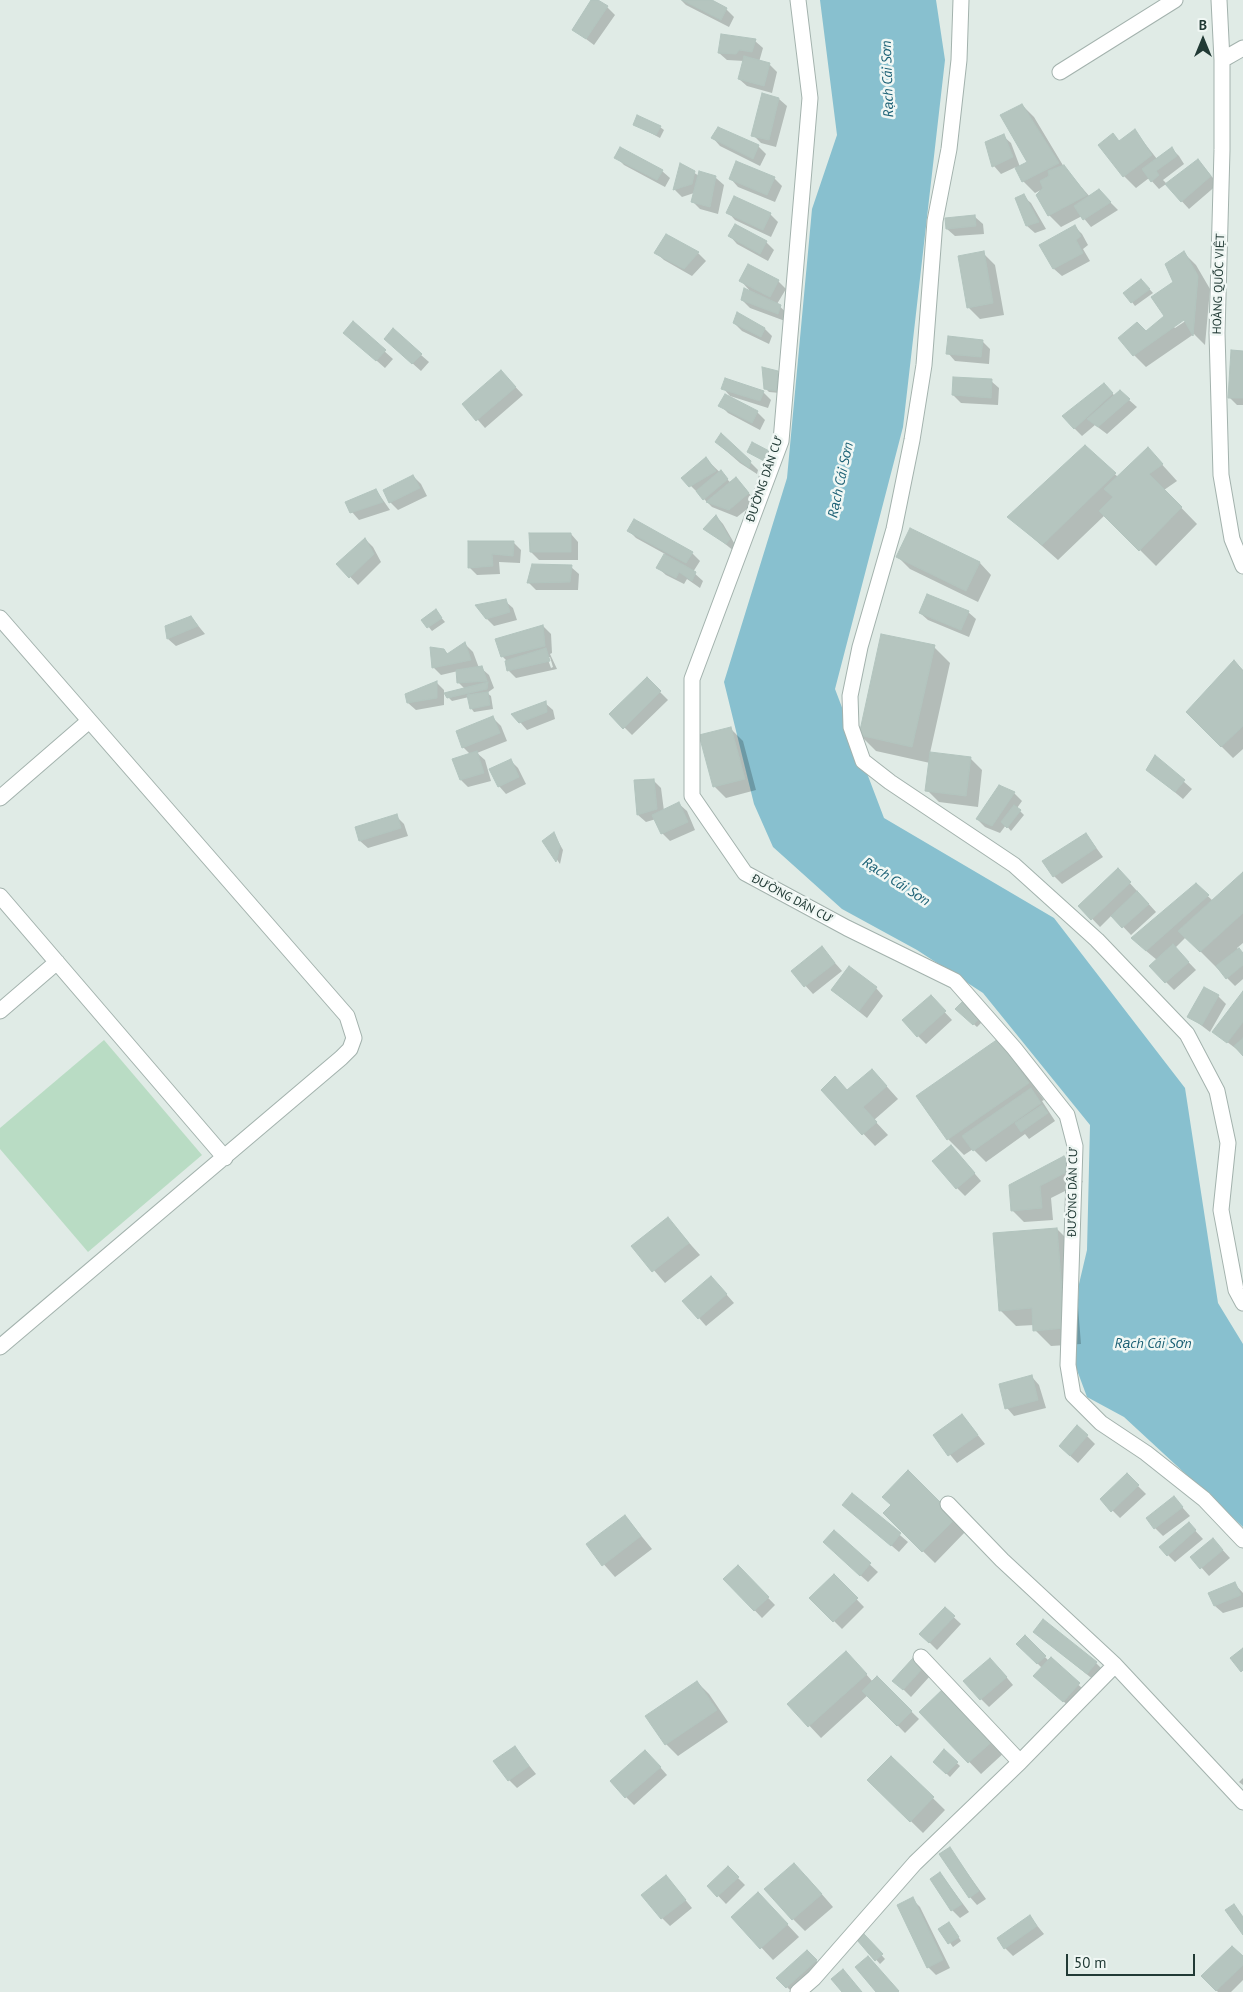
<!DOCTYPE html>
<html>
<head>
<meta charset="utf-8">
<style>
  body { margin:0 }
  #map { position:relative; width:1243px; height:1992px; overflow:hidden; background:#e0ebe6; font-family:"PT Sans",sans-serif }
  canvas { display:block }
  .north { position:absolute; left:1178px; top:15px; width:50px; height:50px; -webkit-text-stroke:4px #f0f7f4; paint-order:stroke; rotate:0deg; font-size:14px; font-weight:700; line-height:20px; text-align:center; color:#213a35 }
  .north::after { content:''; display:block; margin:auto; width:18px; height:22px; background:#213a35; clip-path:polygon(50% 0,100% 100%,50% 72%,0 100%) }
  .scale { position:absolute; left:1066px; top:1954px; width:129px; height:22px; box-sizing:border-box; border:2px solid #213a35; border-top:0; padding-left:6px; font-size:15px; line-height:18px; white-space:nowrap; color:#213a35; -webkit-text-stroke:4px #f0f7f4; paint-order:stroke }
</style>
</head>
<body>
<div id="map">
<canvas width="1243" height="1992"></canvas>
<div class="north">B</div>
<div class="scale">50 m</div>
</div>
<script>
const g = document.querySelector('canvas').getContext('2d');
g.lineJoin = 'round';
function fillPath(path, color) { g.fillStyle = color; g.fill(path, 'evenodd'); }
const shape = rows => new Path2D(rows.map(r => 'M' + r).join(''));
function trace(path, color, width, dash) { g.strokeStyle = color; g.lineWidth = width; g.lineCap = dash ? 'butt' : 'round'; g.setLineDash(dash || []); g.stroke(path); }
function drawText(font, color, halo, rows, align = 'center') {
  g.font = font + ' "PT Sans",sans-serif'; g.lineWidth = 5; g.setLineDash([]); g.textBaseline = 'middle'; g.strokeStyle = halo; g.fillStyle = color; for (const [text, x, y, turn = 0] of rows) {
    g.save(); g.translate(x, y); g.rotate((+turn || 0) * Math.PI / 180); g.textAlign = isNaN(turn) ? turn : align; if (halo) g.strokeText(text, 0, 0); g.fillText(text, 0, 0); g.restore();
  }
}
const green = shape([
  [104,1040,202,1155,88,1252,0,1149,0,1128]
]);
const water = shape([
  [820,0,936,0,945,60,903,427,835,689,884,818,1054,918,1185,1088,1218,1303,1243,1344,1243,1527,1124,1417,1087,1397,1074,1362,1079,1284,1087,1250,1090,1125,983,993,917,950,842,909,773,847,754,804,724,682,787,478,812,209,837,135]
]);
const shadow = shape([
  [593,0,607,7,615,15,594,45,574,30],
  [681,0,709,0,726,9,734,17,729,27,686,5],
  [755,41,763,48,759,62,769,64,777,72,772,93,747,86,739,79,744,61,727,60,719,53],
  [779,99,787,106,776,147,761,143,753,135],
  [1022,105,1034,117,1064,167,1090,197,1099,191,1118,210,1091,227,1082,216,1061,227,1049,215,1038,195,1043,189,1035,193,1023,181,1016,167,1001,174,994,166,1003,136,1011,143,1020,167,1028,162],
  [634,124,660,127,664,130,660,138],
  [1135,131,1157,159,1171,148,1179,156,1184,164,1163,180,1167,184,1198,160,1218,184,1189,209,1166,184,1159,189,1149,178,1136,188,1124,176,1120,142],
  [713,138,758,146,766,154,760,166,720,146],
  [616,157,662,171,670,178,665,187,624,165],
  [681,164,699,176,700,172,716,178,724,185,718,214,700,209,692,201,694,193,682,197,675,190],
  [774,178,782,186,775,202,738,187,731,179],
  [1023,196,1031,203,1046,229,1035,233,1027,226],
  [728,212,770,214,778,222,771,237,735,220],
  [975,217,983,224,984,234,955,236,947,229],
  [1074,226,1082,234,1088,245,1083,249,1090,261,1062,276,1054,269,1041,246],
  [667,236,698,253,706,261,692,276,664,260,656,253],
  [730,236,766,242,774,250,768,261,737,244],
  [983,253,995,265,1004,315,980,319,968,307],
  [1184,253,1196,265,1210,289,1205,345,1194,334,1146,367,1134,355,1146,333,1166,316],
  [1188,316,1190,318,1175,328,1173,326],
  [1141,280,1153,293,1135,306,1132,302],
  [741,281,778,281,786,289,777,304,788,314,785,321,750,308,742,300,751,292],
  [353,323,393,359,385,368,353,340],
  [734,323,765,329,772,336,769,344,742,331],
  [982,341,990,349,989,364,955,361,948,353],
  [393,346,421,355,429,362,421,371],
  [1243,352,1243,405,1237,405,1229,397],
  [778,373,781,376,780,393,769,392,765,388],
  [509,380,523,395,485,428,464,404],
  [991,381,999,388,998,405,961,403,953,395],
  [1104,385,1115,396,1120,392,1137,407,1107,434,1095,425,1082,436,1074,428],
  [723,388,763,392,771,400,768,408,730,396],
  [720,405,757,412,765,420,760,430,728,413],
  [716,442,750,462,758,470,757,474,740,463],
  [1085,447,1118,477,1148,449,1177,481,1164,490,1197,524,1156,566,1105,515,1058,560,1009,517],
  [706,459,731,483,744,487,756,502,737,517,712,507,683,478],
  [413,476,421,484,427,496,398,510,390,502],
  [376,490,390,510,359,520,352,512],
  [716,516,723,524,737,548,734,551,705,528],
  [628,530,692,553,700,561,693,572,703,581,700,588,687,579,684,584,666,575,658,568,665,554,636,538],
  [911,530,980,563,991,575,978,602,910,569,898,557],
  [571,534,578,542,578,560,539,560,531,552],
  [365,539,373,547,381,562,358,585,338,564],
  [469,542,513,542,521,550,520,563,499,562,500,574,477,575,469,567],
  [571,567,579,574,578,590,536,590,528,582],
  [505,601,513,608,517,620,494,626,486,618],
  [968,612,976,619,969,637,928,620,920,613],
  [439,615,445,622,432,631,423,620],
  [191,617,205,634,176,646,168,639],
  [543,626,551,634,552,653,550,654,557,669,516,678,508,670,508,662,502,656],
  [547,657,550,657,553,667,551,668],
  [465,644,473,652,479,668,481,668,489,675,494,688,487,693,491,696,493,709,474,712,471,708,469,697,452,701,448,697,465,689,458,682,458,671,441,675,433,667,444,650,449,655],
  [934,647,950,663,930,753,970,758,982,770,978,807,939,802,927,790,930,763,876,751,860,735],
  [1234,661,1243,670,1243,749,1233,758,1187,712],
  [647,679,668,700,632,735,611,714],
  [437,683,444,690,444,705,416,710,408,703],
  [545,703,553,710,555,719,527,730,520,722],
  [493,718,501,726,507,741,477,753,485,760,491,781,468,787,461,780,470,754,463,747],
  [731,729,743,741,756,790,726,798,714,786],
  [1156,757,1192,789,1183,799,1148,770],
  [510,760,518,768,526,784,506,794,499,786],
  [653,780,661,788,664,811,679,804,687,811,695,830,670,841,662,833,656,819,646,822,638,815],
  [1014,793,1022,801,1017,808,1024,815,1011,831,1006,825,1000,833,985,827,977,819],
  [396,816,404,824,408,836,368,848,360,841],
  [554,834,563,850,560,864,544,841],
  [1086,834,1103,857,1062,884,1054,876],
  [1118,870,1156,912,1131,935,1112,915,1100,927,1080,906],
  [1243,874,1243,943,1237,948,1243,954,1243,979,1235,986,1186,937,1175,948,1196,970,1174,990,1166,982,1157,960,1145,950,1196,885,1213,901],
  [829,956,842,971,813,994,792,971],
  [876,988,883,996,867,1018,832,990],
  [1243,993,1243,1054,1214,1032],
  [1218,996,1226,1004,1210,1032,1189,1016],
  [938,1005,952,1020,926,1044,918,1036],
  [957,1009,985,1019,977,1027],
  [997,1041,1013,1057,1044,1100,1042,1101,1055,1121,1029,1139,1025,1134,986,1162,973,1149,964,1155,948,1139,918,1097],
  [872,1070,898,1099,874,1120,888,1135,875,1146,822,1090,848,1091],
  [958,1154,981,1181,965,1196,957,1188],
  [1064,1157,1076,1169,1083,1182,1051,1198,1053,1220,1024,1222,1012,1210],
  [667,1218,700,1255,665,1283,633,1246],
  [1057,1229,1073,1245,1081,1344,1051,1346,1035,1330,1034,1325,1016,1326,1000,1310],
  [719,1286,734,1303,706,1326,699,1318],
  [1032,1377,1039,1385,1046,1408,1014,1416,1007,1408],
  [962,1415,985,1444,957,1463,934,1435],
  [1078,1427,1095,1444,1078,1463,1068,1454],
  [908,1472,967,1530,935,1563,884,1513,892,1505],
  [1127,1475,1146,1494,1120,1518,1101,1499],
  [852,1494,908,1542,899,1552,844,1505],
  [1174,1498,1190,1516,1163,1536,1155,1528],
  [625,1516,652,1549,615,1577,587,1545],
  [1189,1524,1203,1539,1175,1562,1168,1555],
  [834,1532,878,1572,868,1582,832,1550],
  [1220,1547,1230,1558,1209,1576,1192,1557],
  [738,1567,775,1605,762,1618,725,1579],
  [834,1576,864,1607,842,1629,811,1598],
  [1234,1583,1243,1593,1243,1607,1223,1613,1215,1606,1210,1594],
  [945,1609,961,1624,937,1650,921,1634],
  [1035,1632,1096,1663,1104,1671,1095,1681],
  [1025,1637,1049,1661,1087,1692,1072,1709,1043,1683,1042,1668,1018,1644],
  [913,1660,930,1676,911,1697,902,1688],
  [857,1664,873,1682,877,1678,919,1719,905,1733,868,1695,821,1738,789,1704],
  [998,1667,1013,1685,989,1707,981,1699],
  [697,1682,709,1694,728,1722,678,1756,666,1744],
  [945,1688,1006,1751,981,1774,921,1712],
  [515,1748,536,1774,517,1788,509,1780],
  [944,1751,960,1766,950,1777,935,1762],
  [891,1757,945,1810,923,1833,869,1780],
  [653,1759,667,1775,634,1805,626,1797],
  [1243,1778,1243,1785,1239,1782],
  [950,1849,986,1899,977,1905,970,1897],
  [728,1868,745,1885,726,1904,709,1886],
  [940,1873,969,1912,960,1918,952,1910],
  [806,1876,833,1907,805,1931,793,1919],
  [673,1885,692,1908,670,1926,662,1918],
  [912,1899,920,1907,950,1968,936,1975,928,1967,898,1905],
  [770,1906,799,1937,773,1960,733,1917],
  [1030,1917,1044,1934,1013,1956,1005,1948],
  [952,1927,961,1941,953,1947,940,1929],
  [864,1936,885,1959,880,1964,859,1940],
  [807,1951,823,1968,792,1992,778,1978],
  [1243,1958,1243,1980,1231,1992,1218,1992,1203,1976]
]);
const building = shape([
  [591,0,598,0,608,6,586,39,572,30,591,0],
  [682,0,712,0,727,8,721,20,682,0],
  [721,34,756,39,752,52,739,50,736,54,718,53,721,34],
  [744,56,770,63,764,86,738,79,744,56],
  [762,93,779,98,769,140,751,136,762,93],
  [1022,104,1059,163,1022,182,1015,168,1027,162,1000,115,1022,104],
  [637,115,661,126,656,135,633,125,637,115],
  [718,127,759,145,753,159,711,138,718,127],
  [1135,129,1152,155,1123,177,1098,145,1113,133,1119,141,1135,129],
  [1004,134,1013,157,992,167,985,142,1004,134],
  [620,147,663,170,657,180,614,158,620,147],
  [1172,147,1177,156,1156,171,1159,175,1151,182,1142,169,1172,147],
  [1198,159,1211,176,1181,202,1165,184,1198,159],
  [736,161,775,177,767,195,729,179,736,161],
  [680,163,695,171,692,184,673,190,680,163],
  [1064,165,1087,195,1048,216,1036,195,1043,188,1040,181,1049,176,1048,171,1064,165],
  [699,171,716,176,710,207,691,202,699,171],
  [1099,189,1111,202,1083,220,1074,206,1099,189],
  [1024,194,1039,222,1026,226,1015,198,1024,194],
  [734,196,771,213,763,230,726,213,734,196],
  [975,215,976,226,946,229,945,218,975,215],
  [735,224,767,241,760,254,728,236,735,224],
  [1075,225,1081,236,1076,240,1083,253,1053,269,1039,245,1075,225],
  [666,234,699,252,684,269,654,253,666,234],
  [984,251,993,303,967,308,958,256,984,251],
  [1184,251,1198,276,1193,336,1184,320,1133,356,1118,338,1137,322,1146,331,1164,316,1151,297,1173,282,1165,264,1184,251],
  [748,264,779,280,770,297,739,281,748,264],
  [1141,279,1150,289,1131,303,1123,293,1141,279],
  [744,288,781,305,778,314,741,300,744,288],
  [737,312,765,328,761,337,733,323,737,312],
  [353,321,386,350,376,361,343,333,353,321],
  [393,328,422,354,412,364,384,339,393,328],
  [948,336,983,340,981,357,946,354,948,336],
  [1231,350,1243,351,1243,398,1228,398,1231,350],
  [762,367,778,371,777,391,764,389,762,367],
  [501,370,516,387,476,421,462,404,501,370],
  [953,377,992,379,991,398,952,395,953,377],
  [725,378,764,391,760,401,721,389,725,378],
  [1104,383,1113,393,1074,429,1062,416,1104,383],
  [1120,390,1130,399,1098,427,1087,419,1120,390],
  [725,394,758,411,752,423,718,406,725,394],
  [721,433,751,461,749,468,715,442,721,433],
  [752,442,771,452,766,462,747,452,752,442],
  [1085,445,1116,473,1042,545,1007,517,1085,445],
  [1148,447,1163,464,1149,474,1182,507,1139,551,1099,511,1113,497,1104,489,1148,447],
  [706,457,716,471,689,487,681,478,706,457],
  [721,470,728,479,703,500,696,491,721,470],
  [413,475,420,488,389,503,383,490,413,475],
  [736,477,749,493,729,510,706,502,736,477],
  [376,489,383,502,350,513,345,502,376,489],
  [716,515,730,539,726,544,703,529,716,515],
  [634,519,693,552,686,563,627,531,634,519],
  [910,528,980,562,966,591,896,557,910,528],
  [529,533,571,533,571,552,530,552,529,533],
  [365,538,374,554,349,578,336,564,365,538],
  [468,541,514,541,513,556,492,554,493,566,468,568,468,541],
  [664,554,696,572,692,581,679,572,676,578,656,568,664,554],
  [532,564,572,565,570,582,527,583,532,564],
  [927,594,969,611,961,630,919,613,927,594],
  [506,599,510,612,486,619,475,605,506,599],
  [436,609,442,618,427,628,421,620,436,609],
  [191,616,198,626,167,639,165,626,191,616],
  [543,625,545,646,501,657,495,639,543,625],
  [881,634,935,645,912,747,859,735,881,634],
  [465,642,471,660,432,668,430,647,444,649,447,654,465,642],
  [546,648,550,661,507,671,505,661,546,648],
  [1234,660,1243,671,1243,726,1221,747,1186,712,1234,660],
  [482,666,487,681,457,683,456,670,482,666],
  [647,677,661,691,623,729,609,714,647,677],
  [437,681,437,698,407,703,405,694,437,681],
  [488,682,487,689,447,698,444,693,488,682],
  [488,692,490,705,470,709,467,695,488,692],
  [546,701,547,712,519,723,511,714,546,701],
  [493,716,500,733,462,748,456,731,493,716],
  [731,727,745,779,713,787,699,735,731,727],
  [477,751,484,773,460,780,452,759,477,751],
  [930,752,971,757,966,796,925,791,930,752],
  [1155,755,1185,780,1175,792,1146,770,1155,755],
  [511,759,519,777,498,787,489,769,511,759],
  [654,779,657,809,637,815,634,780,654,779],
  [999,785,1015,792,992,826,976,819,999,785],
  [679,802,688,822,661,834,652,815,679,802],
  [1014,805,1021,810,1007,828,1001,822,1014,805],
  [397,814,401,828,359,841,355,827,397,814],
  [554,832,560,846,556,862,542,841,554,832],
  [1086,833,1096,848,1053,877,1042,861,1086,833],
  [1118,868,1131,882,1091,920,1078,906,1118,868],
  [1243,872,1243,913,1200,952,1178,931,1243,872],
  [1196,883,1209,895,1146,951,1131,938,1196,883],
  [1137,891,1149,904,1122,928,1111,916,1137,891],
  [1173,944,1189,962,1165,983,1149,966,1173,944],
  [822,946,835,963,804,987,791,971,822,946],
  [1239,948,1243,953,1243,965,1226,979,1216,966,1239,948],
  [849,966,877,987,859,1011,831,990,849,966],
  [1204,987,1219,995,1202,1025,1187,1017,1204,987],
  [1243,991,1243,1022,1227,1043,1212,1032,1243,991],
  [931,995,946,1011,917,1037,902,1020,931,995],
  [965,999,982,1015,973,1025,955,1009,965,999],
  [1243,1038,1243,1056,1234,1046,1243,1038],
  [998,1039,1029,1083,947,1140,916,1096,998,1039],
  [872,1069,887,1086,863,1107,877,1122,862,1135,821,1090,835,1076,847,1090,872,1069],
  [1031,1088,1041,1103,973,1151,962,1136,1031,1088],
  [1042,1105,1048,1113,1021,1132,1015,1123,1042,1105],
  [951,1145,975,1173,956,1189,932,1161,951,1145],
  [1064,1156,1072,1169,1040,1186,1042,1208,1011,1211,1009,1185,1064,1156],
  [668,1217,689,1243,652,1272,631,1246,668,1217],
  [1057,1228,1065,1328,1033,1331,1032,1308,999,1311,993,1233,1057,1228],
  [711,1276,727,1294,698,1319,682,1301,711,1276],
  [1032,1375,1038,1400,1005,1409,999,1384,1032,1375],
  [962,1414,978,1435,948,1456,933,1435,962,1414],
  [1077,1425,1088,1435,1070,1456,1059,1446,1077,1425],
  [908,1470,956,1518,922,1552,883,1513,891,1505,882,1497,908,1470],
  [1127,1473,1139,1485,1111,1512,1100,1499,1127,1473],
  [852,1493,901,1533,891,1546,842,1505,852,1493],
  [1174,1496,1183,1507,1154,1529,1146,1518,1174,1496],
  [625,1515,641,1536,602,1566,586,1544,625,1515],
  [1189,1522,1196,1530,1167,1556,1159,1547,1189,1522],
  [834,1530,871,1563,860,1576,823,1542,834,1530],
  [1213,1538,1223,1550,1200,1569,1190,1557,1213,1538],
  [738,1565,769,1597,754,1611,723,1579,738,1565],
  [834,1574,858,1598,833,1622,809,1598,834,1574],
  [1235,1582,1241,1595,1214,1606,1208,1593,1235,1582],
  [945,1607,955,1616,929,1643,919,1634,945,1607],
  [1043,1619,1097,1662,1087,1674,1033,1632,1043,1619],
  [1025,1635,1046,1656,1037,1664,1016,1644,1025,1635],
  [1243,1648,1243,1670,1241,1672,1230,1658,1243,1648],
  [846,1651,867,1674,808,1727,787,1704,846,1651],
  [1051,1657,1080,1683,1063,1702,1033,1676,1051,1657],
  [913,1658,923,1668,903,1690,892,1681,913,1658],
  [990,1658,1007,1677,980,1700,963,1681,990,1658],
  [877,1676,912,1711,897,1726,862,1691,877,1676],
  [697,1681,717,1710,665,1745,645,1716,697,1681],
  [945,1687,995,1739,968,1763,919,1712,945,1687],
  [515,1746,529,1766,508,1781,493,1761,515,1746],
  [944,1749,958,1762,946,1774,933,1762,944,1749],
  [645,1750,661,1767,625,1798,610,1781,645,1750],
  [891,1756,934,1797,910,1822,867,1780,891,1756],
  [950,1847,979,1891,969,1898,939,1854,950,1847],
  [794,1863,822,1894,792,1920,764,1889,794,1863],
  [728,1866,739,1877,717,1897,707,1886,728,1866],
  [940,1872,962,1904,951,1911,930,1879,940,1872],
  [666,1875,686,1900,661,1919,641,1895,666,1875],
  [758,1892,788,1924,760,1949,731,1917,758,1892],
  [913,1897,943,1960,927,1968,897,1905,913,1897],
  [1234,1904,1243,1917,1243,1935,1225,1910,1234,1904],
  [1030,1915,1037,1926,1004,1949,997,1938,1030,1915],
  [949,1922,959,1937,948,1944,938,1929,949,1922],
  [864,1934,883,1954,875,1961,857,1940,864,1934],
  [1232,1946,1243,1956,1243,1965,1216,1991,1201,1976,1232,1946],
  [807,1950,817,1960,786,1988,776,1978,807,1950],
  [868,1956,899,1991,898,1992,876,1992,855,1967,868,1956],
  [843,1969,862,1992,842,1992,831,1979,843,1969]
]);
const minor = shape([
  [798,0,810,98,781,441,692,679,692,796,745,873,847,928,955,981,1014,1048,1067,1115,1075,1146,1068,1365,1073,1395,1101,1423,1146,1453,1204,1499,1243,1540],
  [961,0,959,60,949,149,935,221,924,365,912,440,894,529,860,647,850,696,851,727,863,761,890,782,1014,865,1097,940,1187,1034,1217,1091,1228,1143,1221,1210,1236,1290,1243,1303],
  [1219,0,1222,60,1222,150,1217,333,1221,475,1232,539,1243,566],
  [1222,60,1243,48],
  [1060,72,1175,0],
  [0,618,347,1016,354,1038,350,1049,341,1058,0,1347],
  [0,798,89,721],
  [0,896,225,1158],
  [0,1011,57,962],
  [948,1504,1002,1560,1115,1665],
  [921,1657,1020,1762],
  [798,1992,814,1978,915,1863,1020,1762,1115,1665,1243,1802]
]);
const streetNames = [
  ["HOÀNG QUỐC VIỆT",1219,284,-88],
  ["ĐƯỜNG DÂN CƯ",765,479,-71],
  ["ĐƯỜNG DÂN CƯ",792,899,28],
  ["ĐƯỜNG DÂN CƯ",1073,1192,-89]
];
const waterNames = [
  ["Rạch Cái Sơn",888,79,-92],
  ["Rạch Cái Sơn",841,480,-78],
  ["Rạch Cái Sơn",896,882,33],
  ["Rạch Cái Sơn",1153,1344]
];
fillPath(green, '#b9dcc4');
fillPath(water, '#88c0cf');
fillPath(shadow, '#0003');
fillPath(building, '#b5c5bf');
trace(building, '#b2c4be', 1);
trace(minor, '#a3b2ad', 17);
trace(minor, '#fff', 15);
drawText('12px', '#213a35', '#f0f7f4', streetNames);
drawText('italic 14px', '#1c6175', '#f0f7f4', waterNames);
</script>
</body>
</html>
